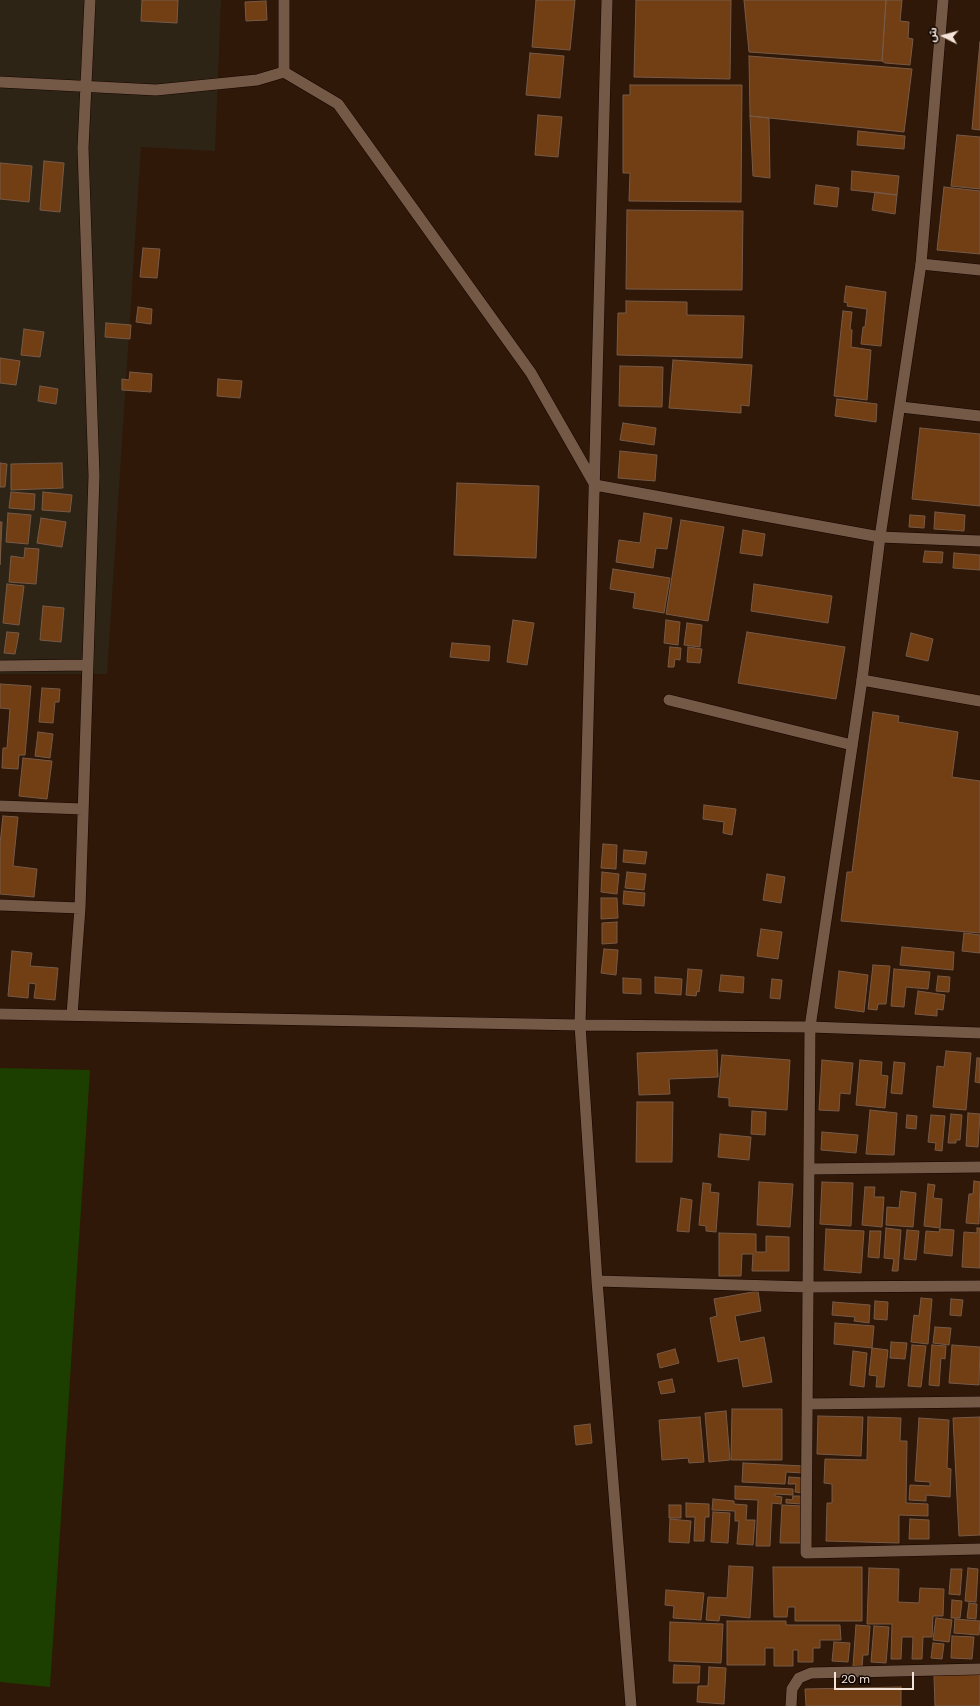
<!DOCTYPE html>
<html>
<head>
<meta charset="utf-8">
<style>
  body { margin:0 }
  #map { position:relative; width:980px; height:1706px; overflow:hidden; background:#2f1807; font-family:"DM Sans","Noto Sans Arabic",sans-serif }
  canvas { display:block }
  .north { position:absolute; left:924px; top:16px; width:40px; height:40px; -webkit-text-stroke:3px #100602; paint-order:stroke; rotate:276deg; font-size:11px; font-weight:700; line-height:16px; text-align:center; color:#f4e3d9 }
  .north::after { content:''; display:block; margin:auto; width:14px; height:18px; background:#f4e3d9; clip-path:polygon(50% 0,100% 100%,50% 72%,0 100%) }
  .scale { position:absolute; left:834px; top:1672px; width:80px; height:18px; box-sizing:border-box; border:2px solid #f4e3d9; border-top:0; padding-left:5px; font-size:12px; line-height:14px; white-space:nowrap; color:#f4e3d9; -webkit-text-stroke:3px #100602; paint-order:stroke }
</style>
</head>
<body>
<div id="map">
<canvas width="980" height="1706"></canvas>
<div class="north">ش</div>
<div class="scale">20 m</div>
</div>
<script>
const g = document.querySelector('canvas').getContext('2d');
g.lineJoin = 'round';
function fillPath(path, color) { g.fillStyle = color; g.fill(path, 'evenodd'); }
const shape = rows => new Path2D(rows.map(r => 'M' + r).join(''));
function trace(path, color, width, dash) { g.strokeStyle = color; g.lineWidth = width; g.lineCap = dash ? 'butt' : 'round'; g.setLineDash(dash || []); g.stroke(path); }
const industrial = shape([
  [0,0,221,0,215,151,141,147,107,674,0,674]
]);
const green = shape([
  [0,1068,90,1070,50,1687,0,1682]
]);
const building = shape([
  [142,0,178,0,177,23,141,21,142,0],
  [536,0,575,0,570,50,532,47,536,0],
  [636,0,731,0,730,79,634,77,636,0],
  [744,0,886,0,882,61,749,52,744,0],
  [886,0,902,0,900,21,909,22,908,38,913,39,910,65,885,63,882,61,886,0],
  [266,1,267,20,246,21,245,2,266,1],
  [980,42,980,130,972,129,980,42],
  [530,53,564,56,560,98,526,95,530,53],
  [749,56,912,69,904,132,750,116,749,56],
  [630,85,742,85,741,202,629,201,630,173,623,173,623,95,630,95,630,85],
  [538,115,562,117,558,157,535,155,538,115],
  [750,116,769,118,770,178,753,176,750,116],
  [858,131,905,136,904,149,857,145,858,131],
  [957,135,980,137,980,189,951,186,957,135],
  [44,161,64,163,60,212,40,210,44,161],
  [0,163,32,166,29,202,0,199,0,163],
  [852,171,899,176,897,195,851,190,852,171],
  [816,185,839,188,837,207,814,204,816,185],
  [944,187,980,191,980,254,937,250,944,187],
  [875,192,897,195,895,214,872,210,875,192],
  [627,210,743,211,742,290,626,289,627,210],
  [143,248,160,249,157,278,140,277,143,248],
  [846,286,886,292,881,346,861,344,863,327,865,327,867,309,847,306,848,303,844,302,846,286],
  [626,301,687,302,687,315,744,316,742,358,617,355,618,313,626,313,626,301],
  [138,307,152,309,151,324,136,322,138,307],
  [843,311,852,312,850,329,852,330,851,347,871,350,867,400,834,396,843,311],
  [106,323,131,325,130,339,105,337,106,323],
  [24,329,44,332,40,357,21,355,24,329],
  [0,358,20,361,16,385,0,383,0,358],
  [673,360,752,365,749,406,741,405,741,413,669,408,673,360],
  [620,366,663,367,662,407,619,406,620,366],
  [130,372,152,374,151,392,122,390,122,379,129,380,130,372],
  [218,379,242,381,240,398,217,396,218,379],
  [40,386,58,389,56,404,38,401,40,386],
  [837,399,877,404,876,422,835,416,837,399],
  [623,423,656,428,654,445,620,440,623,423],
  [920,428,980,434,980,506,912,499,920,428],
  [620,451,657,455,655,481,618,478,620,451],
  [0,463,7,464,5,487,0,487,0,463],
  [62,463,63,488,11,490,11,464,62,463],
  [457,483,539,486,536,558,454,555,457,483],
  [11,492,35,494,34,510,9,508,11,492],
  [43,492,72,495,70,512,42,510,43,492],
  [935,512,965,515,964,531,934,529,935,512],
  [8,513,31,515,28,544,6,542,8,513],
  [644,513,672,518,667,549,656,548,653,568,616,562,619,540,640,543,644,513],
  [910,515,925,516,924,528,909,527,910,515],
  [41,518,66,522,62,547,37,543,41,518],
  [681,520,724,527,708,621,666,614,681,520],
  [0,522,2,522,0,565,0,522],
  [743,530,765,534,762,556,740,553,743,530],
  [25,548,39,549,36,584,9,582,11,556,24,558,25,548],
  [925,551,943,552,942,563,923,562,925,551],
  [954,553,980,555,980,570,953,568,954,553],
  [613,569,670,578,664,613,633,608,635,593,610,589,613,569],
  [7,584,24,586,19,625,3,623,7,584],
  [754,584,832,596,828,623,751,611,754,584],
  [43,606,64,608,61,642,40,640,43,606],
  [513,620,534,623,527,665,507,662,513,620],
  [666,620,680,622,678,645,664,643,666,620],
  [687,623,702,625,700,647,684,645,687,623],
  [7,632,19,633,15,654,4,653,7,632],
  [747,632,845,647,836,699,738,683,747,632],
  [911,633,933,639,928,661,906,656,911,633],
  [452,643,490,646,489,661,450,657,452,643],
  [670,647,681,648,680,660,675,659,674,667,668,667,670,647],
  [688,647,702,649,700,663,687,662,688,647],
  [0,684,31,686,25,755,19,755,18,769,2,768,3,748,7,748,10,709,0,708,0,684],
  [42,688,60,689,59,702,55,702,53,723,39,722,42,688],
  [873,712,899,716,898,722,958,732,952,777,980,781,980,933,841,921,847,872,852,872,873,712],
  [38,732,53,734,50,758,35,756,38,732],
  [23,758,52,761,47,799,19,796,23,758],
  [704,805,736,809,732,835,723,833,724,822,703,819,704,805],
  [3,816,18,817,13,866,37,869,34,897,0,894,0,844,3,816],
  [603,844,617,845,616,869,601,868,603,844],
  [624,850,647,852,645,864,623,862,624,850],
  [602,872,619,874,617,894,601,892,602,872],
  [627,872,646,874,644,890,625,888,627,872],
  [767,874,785,877,781,903,763,900,767,874],
  [624,891,645,893,644,906,623,904,624,891],
  [601,898,617,898,618,918,601,919,601,898],
  [617,922,617,943,602,944,602,923,617,922],
  [761,929,782,932,778,959,757,956,761,929],
  [964,933,980,935,980,953,962,951,964,933],
  [902,947,954,952,953,970,900,965,902,947],
  [604,949,618,950,616,975,601,973,604,949],
  [12,951,32,953,30,966,58,968,55,1000,34,998,36,984,29,983,28,998,8,996,12,951],
  [873,965,890,966,886,1004,878,1004,877,1010,868,1009,873,965],
  [688,969,702,970,699,992,697,991,696,996,686,995,688,969],
  [894,969,930,972,928,989,906,987,904,1007,891,1006,894,969],
  [839,971,868,975,864,1012,835,1008,839,971],
  [721,975,744,977,743,993,719,991,721,975],
  [938,976,950,977,949,992,936,991,938,976],
  [655,977,682,979,681,995,655,993,655,977],
  [623,978,641,979,641,994,623,993,623,978],
  [772,979,782,980,780,999,770,998,772,979],
  [918,991,945,995,943,1010,937,1009,937,1016,915,1014,918,991],
  [717,1050,718,1077,669,1079,670,1094,639,1095,637,1053,717,1050],
  [946,1051,971,1053,966,1110,933,1107,937,1066,944,1067,946,1051],
  [722,1055,790,1060,787,1110,729,1106,729,1098,718,1097,722,1055],
  [977,1058,980,1058,980,1083,975,1082,977,1058],
  [822,1060,853,1063,850,1094,840,1093,839,1111,819,1110,822,1060],
  [860,1060,882,1062,881,1075,888,1076,885,1108,856,1105,860,1060],
  [894,1062,905,1063,902,1094,891,1093,894,1062],
  [637,1102,673,1102,672,1162,636,1162,637,1102],
  [870,1110,897,1113,894,1155,866,1154,870,1110],
  [752,1111,766,1112,765,1135,751,1134,752,1111],
  [968,1113,980,1114,978,1147,966,1146,968,1113],
  [951,1114,962,1115,960,1140,956,1140,956,1143,948,1143,951,1114],
  [907,1115,917,1116,916,1129,906,1128,907,1115],
  [931,1115,945,1116,942,1151,935,1150,936,1143,928,1142,931,1115],
  [822,1132,858,1135,856,1153,821,1150,822,1132],
  [720,1134,751,1137,749,1160,718,1157,720,1134],
  [974,1181,980,1182,979,1224,966,1223,969,1194,973,1194,974,1181],
  [759,1182,793,1184,790,1227,757,1225,759,1182],
  [822,1182,853,1183,851,1226,820,1224,822,1182],
  [703,1183,711,1184,710,1192,719,1193,716,1232,706,1231,706,1226,699,1225,703,1183],
  [928,1184,935,1185,933,1198,942,1199,940,1228,924,1226,928,1184],
  [865,1187,875,1187,874,1197,884,1197,882,1227,862,1225,865,1187],
  [901,1191,916,1193,913,1227,886,1225,887,1207,899,1208,901,1191],
  [681,1198,692,1200,689,1232,677,1231,681,1198],
  [886,1228,901,1230,898,1271,892,1271,894,1259,884,1258,886,1228],
  [977,1228,980,1228,980,1268,962,1267,964,1232,977,1233,977,1228],
  [826,1229,864,1231,861,1273,824,1270,826,1229],
  [940,1229,954,1230,952,1256,924,1253,926,1231,939,1232,940,1229],
  [907,1230,919,1231,916,1260,904,1259,907,1230],
  [870,1231,881,1231,879,1258,868,1257,870,1231],
  [719,1233,756,1234,756,1252,766,1252,766,1236,789,1237,789,1271,752,1271,753,1254,742,1254,741,1276,719,1276,719,1233],
  [758,1291,761,1311,735,1316,740,1342,764,1337,772,1382,743,1387,738,1358,718,1362,710,1318,717,1316,714,1299,758,1291],
  [921,1298,932,1299,928,1344,911,1342,914,1315,919,1316,921,1298],
  [951,1299,963,1300,961,1316,950,1315,951,1299],
  [875,1301,888,1302,887,1320,874,1319,875,1301],
  [833,1302,870,1305,869,1323,854,1321,855,1317,832,1315,833,1302],
  [835,1323,874,1326,872,1348,834,1344,835,1323],
  [935,1327,951,1328,949,1345,933,1343,935,1327],
  [891,1342,907,1343,905,1359,890,1358,891,1342],
  [912,1345,926,1346,921,1387,908,1386,912,1345],
  [932,1345,946,1346,945,1359,941,1358,939,1386,929,1385,932,1345],
  [952,1345,980,1347,979,1385,949,1383,952,1345],
  [872,1348,888,1350,884,1387,876,1387,877,1376,869,1375,872,1348],
  [675,1349,679,1363,660,1368,657,1354,675,1349],
  [853,1351,867,1353,864,1387,850,1385,853,1351],
  [672,1379,675,1392,661,1394,658,1382,672,1379],
  [732,1409,782,1409,782,1460,731,1460,732,1409],
  [726,1411,730,1460,709,1462,705,1413,726,1411],
  [818,1416,863,1417,861,1456,817,1454,818,1416],
  [700,1417,704,1462,689,1463,688,1458,662,1460,659,1420,700,1417],
  [868,1417,901,1418,900,1441,907,1441,906,1503,928,1504,928,1516,899,1515,899,1543,826,1541,827,1503,832,1503,832,1484,824,1483,825,1459,867,1460,868,1417],
  [980,1417,980,1535,959,1536,953,1418,980,1417],
  [919,1418,949,1420,947,1468,951,1469,950,1497,926,1495,926,1501,909,1500,910,1485,930,1486,930,1482,915,1481,919,1418],
  [590,1424,592,1443,576,1445,574,1426,590,1424],
  [743,1463,804,1466,803,1473,786,1472,785,1484,742,1482,743,1463],
  [789,1477,802,1478,801,1493,795,1492,796,1484,788,1484,789,1477],
  [735,1486,793,1489,793,1495,775,1494,775,1496,782,1497,781,1504,772,1503,770,1546,756,1546,758,1500,735,1499,735,1486],
  [793,1496,802,1496,802,1504,786,1503,786,1499,792,1500,793,1496],
  [713,1499,734,1501,734,1504,747,1505,746,1520,755,1520,753,1545,737,1544,739,1521,735,1521,735,1511,712,1510,713,1499],
  [686,1503,709,1504,709,1517,705,1517,704,1541,694,1541,695,1517,686,1517,686,1503],
  [669,1505,681,1505,681,1518,669,1518,669,1505],
  [782,1505,802,1506,801,1543,780,1543,782,1505],
  [713,1512,730,1513,728,1543,711,1542,713,1512],
  [670,1519,691,1521,689,1543,669,1542,670,1519],
  [910,1519,929,1520,929,1539,909,1539,910,1519],
  [729,1566,753,1567,750,1618,720,1615,719,1621,706,1620,708,1597,727,1598,729,1566],
  [773,1567,862,1567,862,1621,795,1621,795,1607,788,1607,787,1617,774,1617,773,1567],
  [869,1568,899,1569,898,1602,919,1603,920,1588,944,1589,943,1616,933,1616,932,1637,923,1637,922,1659,912,1659,913,1637,902,1637,901,1659,891,1659,892,1624,867,1624,869,1568],
  [968,1568,978,1569,976,1602,965,1601,968,1568],
  [951,1569,962,1569,960,1595,949,1594,951,1569],
  [666,1590,704,1593,701,1620,673,1618,674,1606,665,1605,666,1590],
  [952,1600,962,1601,960,1618,951,1618,952,1600],
  [969,1603,977,1604,976,1619,967,1618,969,1603],
  [936,1618,952,1620,949,1642,933,1640,936,1618],
  [955,1619,980,1621,979,1635,954,1633,955,1619],
  [727,1621,786,1621,786,1625,840,1625,841,1640,820,1640,820,1648,813,1648,813,1662,798,1662,798,1650,793,1650,793,1666,774,1666,774,1648,765,1648,765,1665,727,1665,727,1621],
  [670,1622,723,1624,721,1663,669,1661,670,1622],
  [856,1625,870,1626,868,1655,863,1655,862,1667,853,1666,856,1625],
  [874,1626,889,1627,886,1663,871,1662,874,1626],
  [952,1636,974,1637,972,1659,951,1658,952,1636],
  [834,1642,850,1643,848,1662,832,1661,834,1642],
  [933,1643,944,1644,942,1659,931,1658,933,1643],
  [674,1665,700,1666,699,1683,673,1683,674,1665],
  [709,1667,726,1668,724,1704,697,1702,698,1686,708,1686,709,1667],
  [980,1673,980,1706,935,1706,934,1675,980,1673],
  [901,1687,901,1706,806,1706,805,1689,901,1687]
]);
const service = shape([
  [880,537,980,541],
  [669,700,852,745]
]);
const minor = shape([
  [607,0,580,1025,810,1027,806,1553,980,1549],
  [284,72,338,104,531,373,595,485,880,537],
  [0,82,156,90,257,80,284,72,284,0],
  [921,264,980,270],
  [901,407,980,416],
  [0,666,87,665],
  [862,680,980,701],
  [0,806,83,809],
  [0,905,80,908],
  [0,1014,580,1025,597,1281,631,1706],
  [72,1015,80,908,94,476,83,148,90,0],
  [809,1169,980,1167],
  [597,1281,808,1287,980,1286],
  [807,1404,980,1402],
  [791,1706,792,1689,799,1678,811,1673,980,1669]
]);
const tertiary = shape([
  [943,0,921,264,880,537,862,680,810,1027,980,1033]
]);
fillPath(industrial, '#2e2415');
fillPath(green, '#1c3f00');
fillPath(building, '#723e14');
trace(building, '#765a48', 1);
trace(service, '#160300', 12);
trace(minor, '#160300', 12);
trace(tertiary, '#160300', 12);
trace(service, '#745946', 11);
trace(minor, '#745946', 11);
trace(tertiary, '#745946', 11);
</script>
</body>
</html>
